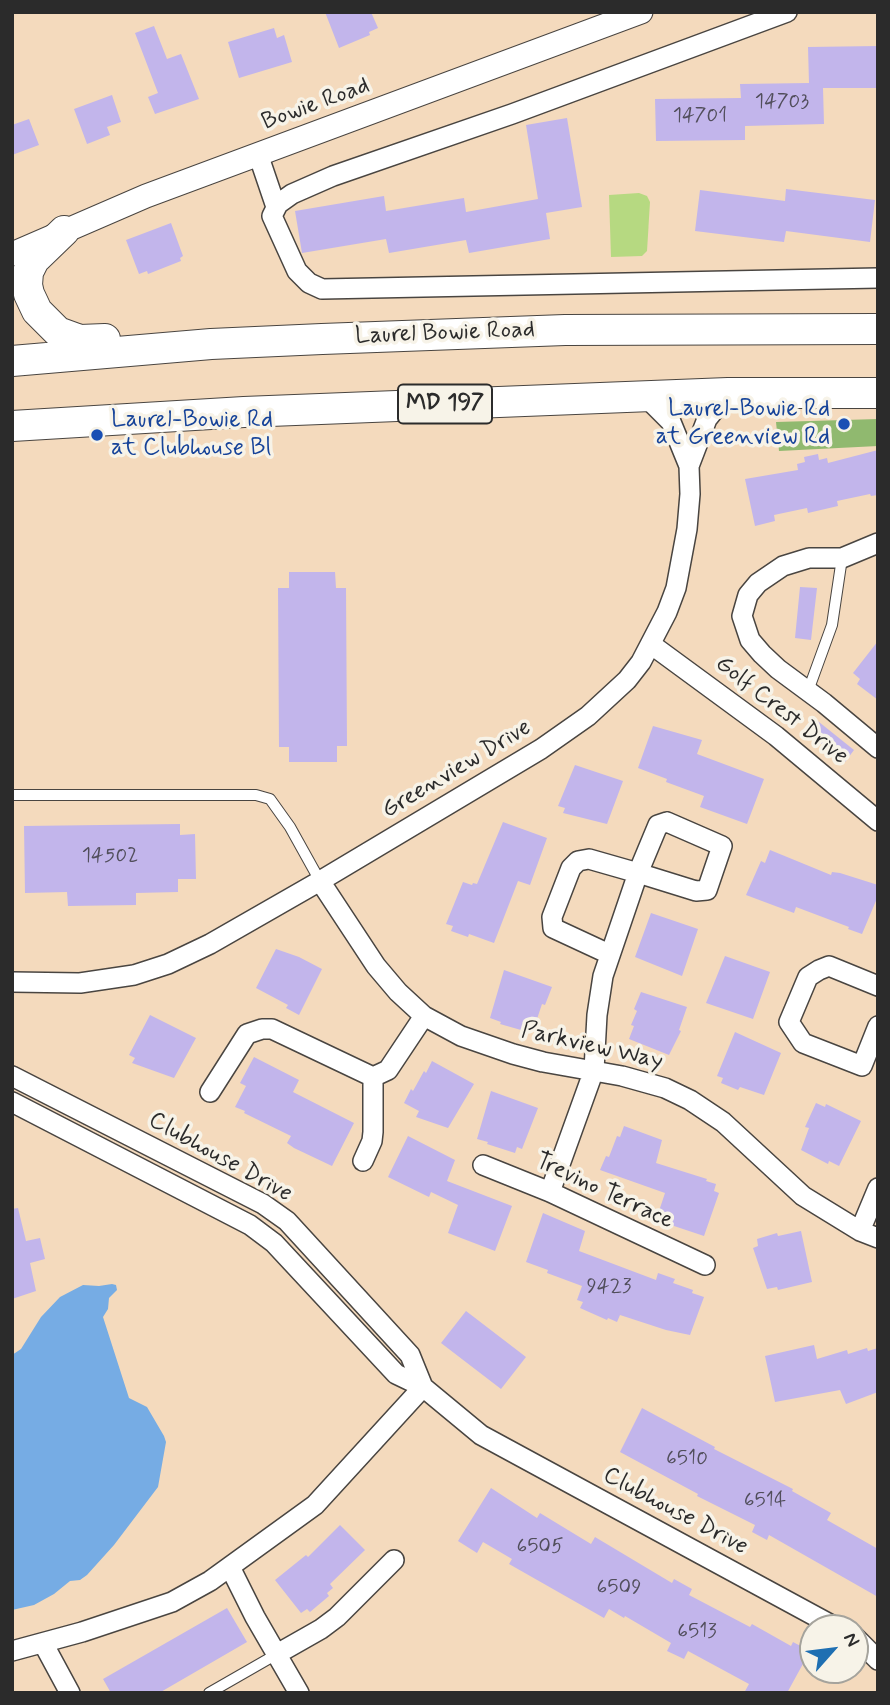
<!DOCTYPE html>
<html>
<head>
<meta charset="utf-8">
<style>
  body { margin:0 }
  #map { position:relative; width:890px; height:1705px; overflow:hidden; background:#f4dabd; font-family:Mynerve,sans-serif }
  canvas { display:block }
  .frame { position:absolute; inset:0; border:14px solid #2b2b2b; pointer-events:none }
  .north { position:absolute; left:799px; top:1614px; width:70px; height:70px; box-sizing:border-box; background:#f7f3e8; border:2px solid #a5a39c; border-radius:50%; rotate:62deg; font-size:19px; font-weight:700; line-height:28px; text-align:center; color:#2b2b2b }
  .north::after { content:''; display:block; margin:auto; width:24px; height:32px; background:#1f6fb2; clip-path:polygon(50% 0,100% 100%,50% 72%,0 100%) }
</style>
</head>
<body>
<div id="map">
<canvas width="890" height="1705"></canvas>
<div class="frame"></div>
<div class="north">N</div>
</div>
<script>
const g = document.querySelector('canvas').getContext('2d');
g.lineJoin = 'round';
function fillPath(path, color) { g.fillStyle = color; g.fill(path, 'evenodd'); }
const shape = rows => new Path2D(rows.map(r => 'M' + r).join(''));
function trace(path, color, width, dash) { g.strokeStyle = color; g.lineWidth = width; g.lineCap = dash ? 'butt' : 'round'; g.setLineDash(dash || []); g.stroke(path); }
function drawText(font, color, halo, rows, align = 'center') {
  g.font = font + ' Mynerve,sans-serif'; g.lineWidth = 7; g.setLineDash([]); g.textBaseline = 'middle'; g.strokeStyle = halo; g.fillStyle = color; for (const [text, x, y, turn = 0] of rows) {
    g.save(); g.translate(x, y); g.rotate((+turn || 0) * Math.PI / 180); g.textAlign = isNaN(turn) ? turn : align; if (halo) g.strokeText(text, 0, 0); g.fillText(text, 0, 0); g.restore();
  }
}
const green = shape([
  [639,193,647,196,650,202,647,251,642,256,611,257,609,195]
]);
const forest = shape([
  [878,419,878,446,779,451,776,422]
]);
const water = shape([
  [112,1284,116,1285,117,1290,109,1298,108,1309,103,1317,129,1398,147,1407,164,1436,166,1442,158,1487,114,1545,87,1575,80,1580,70,1581,54,1594,34,1605,12,1610,12,1355,21,1349,41,1317,60,1297,83,1285,99,1286]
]);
const building = shape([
  [325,12,371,12,378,28,369,32,370,35,339,48],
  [154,26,167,59,181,54,199,99,155,114,148,97,158,93,135,33],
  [274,28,277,38,284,35,292,62,239,78,228,42],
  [878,46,878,88,823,88,824,124,745,126,745,140,656,141,655,99,741,98,740,84,809,83,808,47],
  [112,95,121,122,107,127,110,135,87,144,74,109],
  [567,118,582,207,546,213,550,239,469,253,466,240,389,253,386,239,302,253,295,211,384,196,386,211,464,198,466,212,538,199,526,125],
  [29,119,39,145,12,155,12,125],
  [786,189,875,200,870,242,786,231,784,242,695,231,700,190,785,201],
  [171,223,183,256,180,258,181,261,148,274,147,271,139,274,126,240],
  [878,450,878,495,871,496,870,494,837,501,838,506,808,513,807,508,774,515,775,521,755,526,745,479,798,470,797,464,805,462,804,457,818,454,819,460,827,458,828,463],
  [289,572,335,572,336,588,346,588,347,746,337,746,337,762,289,762,289,747,279,747,278,588,289,588],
  [800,587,817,588,811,640,795,638],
  [878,641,878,700,857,684,860,679,853,673],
  [814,718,854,750,845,762,804,730],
  [653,726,702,740,697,754,764,779,747,824,700,807,704,796,666,782,667,779,638,768],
  [575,765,623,781,607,824,563,813,565,808,558,806],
  [503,822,547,838,530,885,518,881,494,943,469,934,468,937,451,931,453,926,446,924,463,882,472,885,473,883,477,884],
  [180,824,180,835,195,834,196,879,178,879,178,892,136,893,136,905,68,906,67,892,25,893,24,826],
  [770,850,831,875,832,872,840,873,878,885,878,896,862,934,848,929,849,927,796,907,794,913,746,895,761,861,765,863],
  [651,913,698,929,682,976,635,957],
  [276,949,299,957,322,969,299,1015,286,1008,288,1005,256,988],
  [725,956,770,972,753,1019,706,1003],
  [504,970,552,987,545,1005,542,1004,534,1028,530,1027,528,1032,500,1024,501,1022,490,1018],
  [641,992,687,1007,679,1030,681,1031,669,1055,629,1039,634,1026,631,1025,637,1011,634,1009],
  [150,1015,196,1038,174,1078,132,1063,135,1058,129,1055],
  [735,1032,781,1053,764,1095,740,1087,738,1090,721,1083,723,1078,717,1076],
  [254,1057,299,1080,293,1092,354,1123,332,1166,294,1148,287,1143,291,1136,244,1113,245,1111,235,1107,246,1086,240,1083],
  [432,1061,474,1084,448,1128,416,1117,419,1111,404,1103,411,1089,413,1091,424,1071,426,1073],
  [491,1091,538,1108,522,1149,517,1147,515,1153,487,1144,488,1142,477,1139],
  [816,1103,825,1107,826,1104,861,1121,839,1166,829,1161,828,1164,801,1150,809,1128,805,1127],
  [624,1126,662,1140,656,1163,707,1179,706,1181,716,1184,714,1191,719,1193,704,1236,656,1220,665,1193,600,1170,606,1156,609,1157,617,1136,620,1137],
  [408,1136,455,1160,447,1181,512,1206,495,1251,448,1233,458,1205,431,1192,429,1197,388,1177],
  [18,1208,26,1241,40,1238,45,1259,30,1263,36,1291,12,1299,12,1209],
  [543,1213,585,1231,579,1251,656,1280,658,1273,675,1279,673,1283,693,1290,692,1293,704,1297,690,1335,666,1330,620,1315,617,1322,608,1318,607,1320,580,1308,583,1302,577,1300,582,1286,547,1273,548,1270,526,1262],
  [801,1231,812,1282,778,1290,777,1287,767,1289,753,1248,758,1246,757,1239,777,1233,778,1236],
  [466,1311,526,1357,501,1389,441,1343],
  [814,1345,817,1359,847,1350,848,1354,867,1348,868,1351,878,1348,878,1392,846,1404,840,1390,775,1402,765,1356],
  [642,1408,715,1447,714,1449,793,1489,792,1491,831,1513,827,1520,878,1549,878,1597,769,1535,767,1540,752,1532,755,1525,697,1496,698,1494,620,1452],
  [491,1488,537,1518,540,1513,591,1544,595,1537,672,1583,674,1579,692,1589,689,1595,750,1627,752,1624,791,1646,793,1642,810,1651,787,1693,744,1693,749,1684,688,1651,684,1659,667,1651,671,1643,625,1616,624,1618,609,1609,604,1618,509,1564,512,1559,483,1542,477,1553,458,1541],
  [340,1525,365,1550,330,1584,333,1588,327,1593,329,1596,310,1612,307,1609,301,1613,275,1580,306,1555,308,1557],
  [227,1608,247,1642,159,1693,111,1693,103,1679]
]);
const service = shape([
  [808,691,832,625,842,558],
  [12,795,256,795,270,799,290,827,320,881],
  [209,1693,277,1654]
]);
const minor = shape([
  [787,12,512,114,333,176,292,194,278,204,272,216,297,271,309,283,322,289,878,278],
  [258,154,276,207],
  [646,397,671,422,689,466],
  [878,543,842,558,809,558,783,566,758,583,748,595,742,616,750,640,762,654,778,669,824,703,878,748],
  [652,645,776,736,878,821],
  [667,822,722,846,707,890,696,891,638,873,658,825,667,822],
  [320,881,376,966,398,992,424,1016,461,1036,513,1054,543,1062,622,1076,665,1088,690,1100,723,1122,803,1196,860,1231,878,1238],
  [12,982,80,983,134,975,168,964,210,944,320,881,541,749,588,716,627,680,641,662,667,612,676,588,687,529,690,494,689,466,707,419,728,393],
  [878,986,829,966,819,970,808,977,789,1022,803,1043,862,1066,878,1026],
  [12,1076,263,1204,287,1221,410,1355,423,1387],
  [373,1077,388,1070,424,1016],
  [210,1092,247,1034,262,1029,272,1029,373,1077,373,1132,372,1141,363,1161],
  [12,1102,250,1225,274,1243,396,1374,423,1387,481,1435,837,1628],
  [483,1165,550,1192,705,1265],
  [550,1192,594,1070,597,1015,603,976,638,873,589,859,578,861,571,868,552,917,553,928,609,954],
  [860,1231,878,1188],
  [230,1567,255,1617,299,1693],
  [855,1637,878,1660],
  [43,1643,70,1693],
  [12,1651,82,1632,172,1602,210,1581,315,1505,423,1387],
  [277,1654,321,1629,337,1617,394,1560]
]);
const tertiary = shape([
  [12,254,146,196,641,12]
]);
const primary = shape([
  [64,231,34,260,28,272,27,285,29,294,37,311,58,332,80,340,105,339],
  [12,361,211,344,322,339,565,330,878,329],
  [12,426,244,412,728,393,878,393]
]);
const markers = [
  [844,424,7,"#1a4fb4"],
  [97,435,7,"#1a4fb4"]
];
const numberNames = [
  ["14703",782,103],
  ["14701",700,117],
  ["14502",110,857],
  ["9423",609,1288],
  ["6510",687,1460],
  ["6514",765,1502],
  ["6505",540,1548],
  ["6509",619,1589],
  ["6513",697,1633]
];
const shields = [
  [445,404,94]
];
const shieldNames = [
  ["MD 197",445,404]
];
const streetNames = [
  ["Bowie Road",316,105,-20],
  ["Laurel Bowie Road",445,334,-2],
  ["Golf Crest Drive",781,711,38],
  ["Greenview Drive",457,770,-31],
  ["Parkview Way",592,1047,13],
  ["Clubhouse Drive",220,1158,29],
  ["Trevino Terrace",604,1192,25],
  ["Clubhouse Drive",675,1512,28]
];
const transitNames = [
  ["Laurel-Bowie Rd",830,410],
  ["at Greenview Rd",830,438],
  ["Laurel-Bowie Rd",111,421,"left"],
  ["at Clubhouse Bl",111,449,"left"]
];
fillPath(green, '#b6d981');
fillPath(forest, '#90b96f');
fillPath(water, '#76ace4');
fillPath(building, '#c2b5eb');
trace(service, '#494541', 12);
trace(minor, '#494541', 22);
trace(tertiary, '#494541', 25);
trace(primary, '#494541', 32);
trace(service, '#fff', 10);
trace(minor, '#fff', 19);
trace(tertiary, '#fff', 23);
trace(primary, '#fff', 30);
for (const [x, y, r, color] of markers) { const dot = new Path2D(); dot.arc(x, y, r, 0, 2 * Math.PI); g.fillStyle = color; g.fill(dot); trace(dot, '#f7f3e8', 2.5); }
drawText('21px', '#514e5b', null, numberNames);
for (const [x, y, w] of shields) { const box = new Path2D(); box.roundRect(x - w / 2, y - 19.5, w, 39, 5); g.fillStyle = '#f7f3e8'; g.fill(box); trace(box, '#2b2b2b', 2); }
drawText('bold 23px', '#2b2b2b', null, shieldNames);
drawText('24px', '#2b2b2b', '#f7f3e8', streetNames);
drawText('24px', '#164399', '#f7f3e8', transitNames, 'right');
</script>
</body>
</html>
